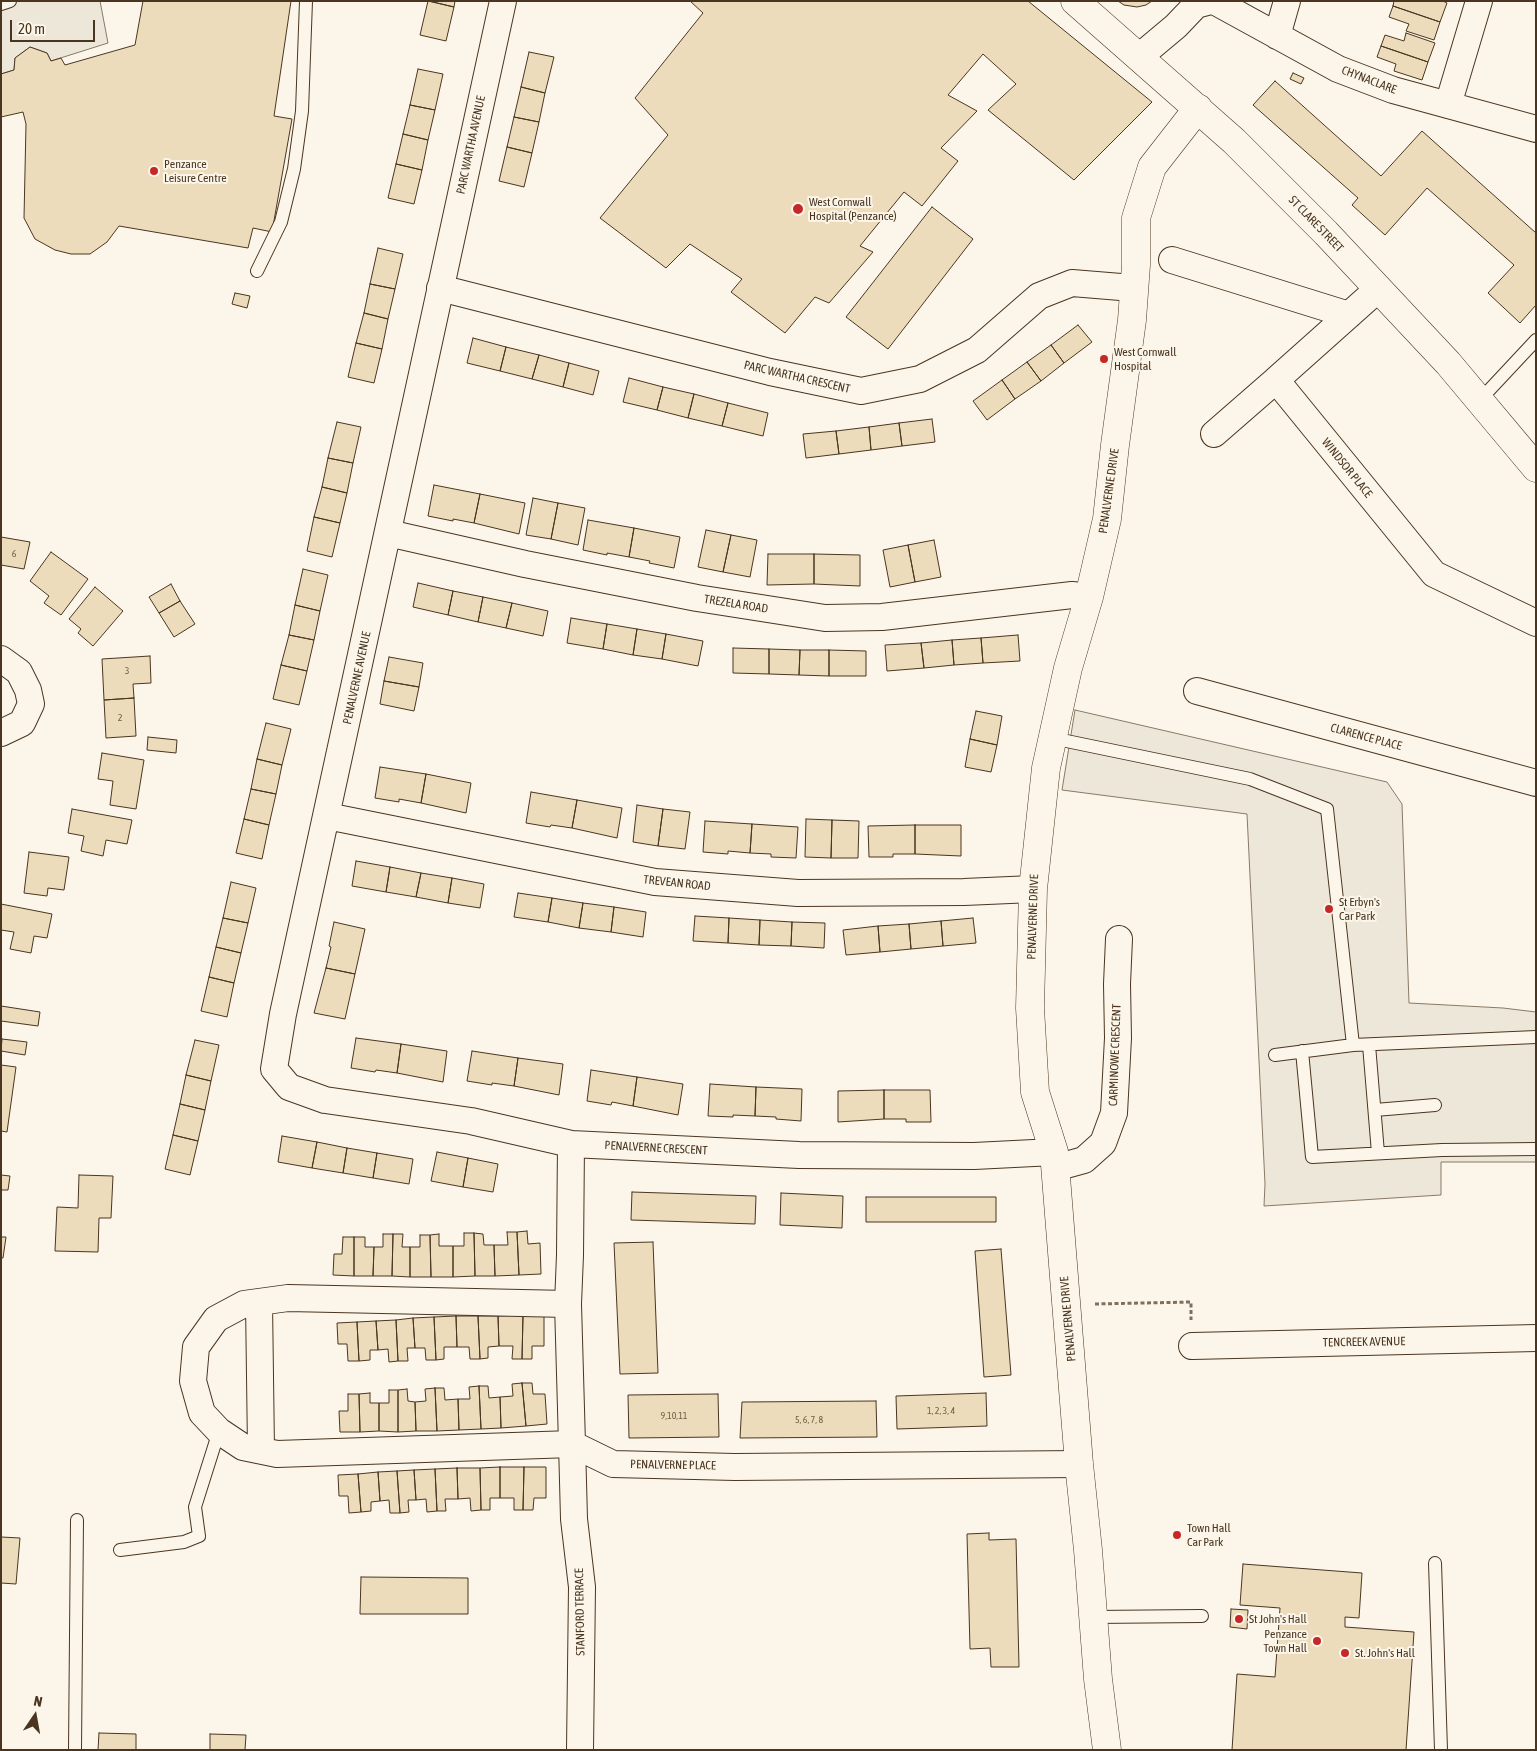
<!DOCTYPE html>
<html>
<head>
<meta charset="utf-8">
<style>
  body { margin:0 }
  #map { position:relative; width:1537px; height:1751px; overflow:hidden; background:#fbf6e9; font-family:"Asap Condensed",sans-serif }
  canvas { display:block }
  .frame { position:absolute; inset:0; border:2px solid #4a3520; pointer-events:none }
  .north { position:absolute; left:10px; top:1691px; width:50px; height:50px; -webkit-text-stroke:4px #fbf6e9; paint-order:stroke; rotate:12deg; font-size:14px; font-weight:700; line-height:20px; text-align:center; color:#4a3520 }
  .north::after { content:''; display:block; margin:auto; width:18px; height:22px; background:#4a3520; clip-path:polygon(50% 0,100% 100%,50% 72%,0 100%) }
  .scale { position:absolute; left:10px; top:20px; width:85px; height:22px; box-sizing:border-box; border:2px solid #4a3520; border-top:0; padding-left:6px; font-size:15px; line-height:18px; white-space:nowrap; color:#4a3520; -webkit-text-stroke:4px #fbf6e9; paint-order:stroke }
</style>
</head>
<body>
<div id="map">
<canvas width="1537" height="1751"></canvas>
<div class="frame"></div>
<div class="north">N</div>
<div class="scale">20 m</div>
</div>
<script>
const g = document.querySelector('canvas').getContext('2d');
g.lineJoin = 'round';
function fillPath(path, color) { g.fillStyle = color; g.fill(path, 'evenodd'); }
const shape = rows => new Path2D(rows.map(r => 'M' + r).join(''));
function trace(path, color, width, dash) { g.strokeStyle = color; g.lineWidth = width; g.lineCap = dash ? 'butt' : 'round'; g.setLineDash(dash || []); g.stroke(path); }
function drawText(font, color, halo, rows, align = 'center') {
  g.font = font + ' "Asap Condensed",sans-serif'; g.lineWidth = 4; g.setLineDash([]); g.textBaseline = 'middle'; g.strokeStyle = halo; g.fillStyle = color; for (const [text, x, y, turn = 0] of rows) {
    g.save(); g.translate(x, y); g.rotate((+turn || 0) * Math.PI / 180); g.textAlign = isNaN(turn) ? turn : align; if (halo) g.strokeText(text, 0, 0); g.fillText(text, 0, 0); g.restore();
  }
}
const parking = shape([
  [1,1,100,1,108,43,51,61,47,53,30,47,15,58,14,70,1,74,1,1],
  [1075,710,1387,782,1402,804,1409,1003,1503,1008,1536,1012,1536,1162,1441,1162,1441,1195,1264,1206,1265,1184,1247,814,1062,790,1075,710]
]);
const building = shape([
  [143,1,291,1,274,116,292,119,272,232,253,228,248,248,119,226,107,242,90,254,71,254,55,250,35,239,24,218,26,124,23,112,1,117,1,74,14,70,15,58,30,47,47,53,51,61,61,58,65,65,135,45,143,1],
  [428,1,454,7,446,41,420,35,428,1],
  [429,1,455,1,454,7,429,1],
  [690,1,1028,1,1152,102,1074,180,988,110,1016,84,983,54,948,95,977,111,941,148,958,161,922,206,904,192,860,246,873,252,829,303,815,297,785,333,731,292,742,279,690,244,666,268,600,218,668,135,635,98,703,13,690,1],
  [1118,1,1152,1,1146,5,1137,7,1124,5,1118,1],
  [1394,1,1443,1,1447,3,1440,22,1393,6,1394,1],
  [1393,6,1440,22,1434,40,1406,31,1409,24,1389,17,1393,6],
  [1406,33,1435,43,1428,62,1381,46,1385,35,1404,41,1406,33],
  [1381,46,1428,62,1422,80,1394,71,1396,64,1377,57,1381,46],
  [529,52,554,57,545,93,521,87,529,52],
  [418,69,443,74,435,110,410,105,418,69],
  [1293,73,1304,78,1301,84,1290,79,1293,73],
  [1275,81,1381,176,1422,131,1536,233,1536,305,1520,323,1488,293,1514,265,1427,188,1385,235,1352,205,1358,198,1253,105,1275,81],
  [521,87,545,93,539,122,514,117,521,87],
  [410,105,435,110,428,140,403,134,410,105],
  [514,117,539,122,532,153,507,147,514,117],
  [403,134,428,140,422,170,396,164,403,134],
  [507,147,532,153,524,187,499,181,507,147],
  [396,164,422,170,414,204,388,198,396,164],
  [932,207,973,239,888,349,846,317,932,207],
  [378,248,403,254,395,289,370,284,378,248],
  [370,284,395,289,388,319,364,313,370,284],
  [235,293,250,296,247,308,232,304,235,293],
  [364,313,388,319,382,349,356,343,364,313],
  [1078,325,1092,342,1064,363,1051,345,1078,325],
  [473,338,506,347,500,371,467,363,473,338],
  [356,343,382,349,374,383,348,377,356,343],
  [1051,345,1064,363,1041,381,1027,362,1051,345],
  [506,347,539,355,532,379,500,371,506,347],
  [539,355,569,363,563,387,532,379,539,355],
  [1027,362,1041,381,1015,399,1002,380,1027,362],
  [569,363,599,371,593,395,563,387,569,363],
  [629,378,663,387,657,410,623,402,629,378],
  [1002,380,1015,399,987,420,973,401,1002,380],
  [663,387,694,394,688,418,657,410,663,387],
  [694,394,728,403,722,426,688,418,694,394],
  [728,403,768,413,763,436,722,426,728,403],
  [932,419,935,442,902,446,899,423,932,419],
  [337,422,361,427,353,463,328,458,337,422],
  [899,423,902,446,871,450,869,427,899,423],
  [869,427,871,450,839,454,836,431,869,427],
  [836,431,839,454,806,458,803,434,836,431],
  [328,458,353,463,347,493,322,487,328,458],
  [434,485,480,494,474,523,453,519,453,521,428,516,434,485],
  [322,487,347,493,340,523,314,517,322,487],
  [480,494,525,503,519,534,474,523,480,494],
  [533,498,558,503,551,539,526,535,533,498],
  [558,503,585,508,578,545,551,539,558,503],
  [314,517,340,523,332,557,307,551,314,517],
  [588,520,634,528,629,557,607,553,607,555,583,550,588,520],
  [634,528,680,537,674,568,649,563,650,561,629,557,634,528],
  [706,530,731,535,723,572,698,567,706,530],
  [731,535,757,540,750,577,723,572,731,535],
  [1,537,30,542,24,569,1,565,1,537],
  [934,540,941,577,915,582,908,545,934,540],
  [908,545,915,582,890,587,883,550,908,545],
  [51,552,88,579,61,615,44,603,49,596,30,581,51,552],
  [768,554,814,554,814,584,767,585,768,554],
  [814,554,860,555,860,586,814,584,814,554],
  [303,569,328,575,320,611,295,605,303,569],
  [418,583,453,591,448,615,413,607,418,583],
  [171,584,180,601,159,613,149,597,171,584],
  [95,587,123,611,93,646,78,633,81,629,69,619,95,587],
  [453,591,483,597,478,622,448,615,453,591],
  [483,597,512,603,506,628,478,622,483,597],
  [180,601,195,624,174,637,159,613,180,601],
  [512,603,548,611,543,636,506,628,512,603],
  [295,605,320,611,314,640,289,635,295,605],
  [571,618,607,624,603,649,567,643,571,618],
  [607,624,637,629,633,655,603,649,607,624],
  [637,629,666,634,662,659,633,655,637,629],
  [666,634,703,641,698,666,662,659,666,634],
  [289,635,314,640,307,671,281,665,289,635],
  [1018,635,1020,661,983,663,981,638,1018,635],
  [981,638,983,663,954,665,952,640,981,638],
  [952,640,954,665,924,668,921,643,952,640],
  [921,643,924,668,887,671,885,645,921,643],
  [733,648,769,649,769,674,733,673,733,648],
  [769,649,800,650,799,675,769,674,769,649],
  [800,650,829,650,829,676,799,675,800,650],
  [829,650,866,651,866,676,829,676,829,650],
  [150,656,151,683,133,684,134,698,104,700,102,659,150,656],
  [389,657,423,663,419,687,384,681,389,657],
  [281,665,307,671,299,705,273,699,281,665],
  [384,681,419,687,414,711,380,704,384,681],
  [134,698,136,736,106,738,104,700,134,698],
  [976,711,1002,716,997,745,970,739,976,711],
  [266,723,291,729,282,765,257,759,266,723],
  [148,737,177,740,176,753,147,750,148,737],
  [970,739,997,745,991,772,965,767,970,739],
  [102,753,144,760,136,809,110,805,113,781,98,779,102,753],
  [257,759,282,765,276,794,251,789,257,759],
  [380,767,426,774,421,803,399,799,399,802,375,798,380,767],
  [426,774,471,783,466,813,421,803,426,774],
  [251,789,276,794,269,825,244,819,251,789],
  [531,792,577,800,572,828,551,825,550,827,526,823,531,792],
  [577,800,622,808,617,838,572,828,577,800],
  [637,805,663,809,658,846,633,842,637,805],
  [72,809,132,820,127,844,106,840,103,856,81,851,84,836,68,833,72,809],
  [663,809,690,812,685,849,658,846,663,809],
  [244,819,269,825,262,859,236,853,244,819],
  [806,819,832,820,831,858,805,857,806,819],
  [832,820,859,821,858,858,831,858,832,820],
  [705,821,752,824,750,853,728,851,728,854,703,852,705,821],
  [752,824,798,827,796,858,771,857,771,854,750,853,752,824],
  [915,825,915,854,893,854,893,857,869,857,868,826,915,825],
  [915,825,961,825,961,856,915,854,915,825],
  [29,852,69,857,64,890,48,888,47,896,24,893,29,852],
  [356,861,390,867,386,892,352,886,356,861],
  [390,867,421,873,416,897,386,892,390,867],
  [421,873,452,878,448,903,416,897,421,873],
  [452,878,484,884,480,908,448,903,452,878],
  [231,882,256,888,248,923,223,918,231,882],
  [518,893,552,898,548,922,514,917,518,893],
  [552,898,583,903,579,928,548,922,552,898],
  [583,903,614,907,611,932,579,928,583,903],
  [1,904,52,914,47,938,34,936,31,953,10,949,14,932,1,930,1,904],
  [614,907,646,912,643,937,611,932,614,907],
  [695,916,729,918,728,943,693,941,695,916],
  [223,918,248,923,241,953,216,947,223,918],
  [729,918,760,920,759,945,728,943,729,918],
  [973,918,976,943,943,946,941,921,973,918],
  [760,920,792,922,791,946,759,945,760,920],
  [941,921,943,946,911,949,909,924,941,921],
  [334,922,365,929,355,974,326,968,331,947,329,946,334,922],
  [792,922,825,923,824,948,791,946,792,922],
  [909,924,911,949,880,952,878,926,909,924],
  [878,926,880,952,846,955,843,930,878,926],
  [216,947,241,953,234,983,209,977,216,947],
  [326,968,355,974,345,1019,314,1013,326,968],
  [209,977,234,983,227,1017,201,1011,209,977],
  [1,1006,40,1012,38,1026,1,1021,1,1006],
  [356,1038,401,1044,397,1073,376,1070,375,1072,351,1068,356,1038],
  [2,1039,27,1042,25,1055,1,1051,2,1039],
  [195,1040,219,1045,211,1081,186,1075,195,1040],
  [401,1044,447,1051,443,1082,397,1073,401,1044],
  [472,1051,518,1058,514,1086,492,1083,492,1085,467,1081,472,1051],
  [518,1058,563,1064,559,1095,514,1086,518,1058],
  [1,1065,16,1067,7,1132,1,1131,1,1065],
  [591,1070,637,1077,633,1106,612,1102,611,1105,587,1101,591,1070],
  [186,1075,211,1081,205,1110,180,1104,186,1075],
  [637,1077,683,1084,678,1115,633,1106,637,1077],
  [710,1084,756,1087,755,1116,733,1115,733,1117,708,1116,710,1084],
  [756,1087,802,1089,801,1121,776,1119,776,1117,755,1116,756,1087],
  [884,1090,884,1119,838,1122,838,1091,884,1090],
  [884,1090,930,1090,931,1122,906,1122,906,1119,884,1119,884,1090],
  [180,1104,205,1110,198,1141,173,1135,180,1104],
  [173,1135,198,1141,190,1175,165,1169,173,1135],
  [282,1136,317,1142,312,1168,278,1162,282,1136],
  [317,1142,347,1148,343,1173,312,1168,317,1142],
  [347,1148,377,1153,373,1178,343,1173,347,1148],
  [437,1152,468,1158,463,1187,431,1181,437,1152],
  [377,1153,413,1159,409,1184,373,1178,377,1153],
  [468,1158,498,1164,493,1192,463,1187,468,1158],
  [1,1175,10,1176,8,1190,1,1190,1,1175],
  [79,1175,113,1176,111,1218,99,1218,98,1252,55,1251,57,1207,78,1208,79,1175],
  [632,1192,756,1196,755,1224,631,1220,632,1192],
  [781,1193,843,1196,842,1228,780,1225,781,1193],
  [866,1197,996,1197,996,1222,866,1222,866,1197],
  [527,1231,528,1244,540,1243,541,1274,519,1275,517,1232,527,1231],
  [507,1232,517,1232,519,1275,495,1276,494,1245,508,1245,507,1232],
  [464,1233,474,1233,475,1276,453,1277,453,1246,464,1246,464,1233],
  [474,1233,483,1234,484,1245,494,1245,495,1276,475,1276,474,1233],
  [383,1234,393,1234,392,1276,373,1276,374,1247,383,1247,383,1234],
  [393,1234,403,1234,402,1247,410,1247,410,1277,392,1276,393,1234],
  [439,1234,439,1246,453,1246,453,1277,431,1277,430,1235,439,1234],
  [420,1235,430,1235,431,1277,410,1277,410,1247,420,1247,420,1235],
  [1,1237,6,1237,3,1258,1,1258,1,1237],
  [343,1237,354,1237,354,1276,333,1275,334,1254,342,1254,343,1237],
  [354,1237,365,1237,365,1247,374,1247,373,1276,354,1276,354,1237],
  [653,1242,658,1373,620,1374,614,1243,653,1242],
  [1001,1249,1011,1375,984,1377,975,1251,1001,1249],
  [523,1315,544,1316,544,1346,532,1346,532,1359,522,1359,523,1315],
  [523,1315,522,1359,512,1359,513,1346,499,1346,498,1316,523,1315],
  [456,1316,478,1316,480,1359,470,1359,469,1347,457,1347,456,1316],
  [456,1316,457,1347,444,1347,444,1359,436,1360,434,1317,456,1316],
  [478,1316,498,1316,499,1346,488,1347,488,1358,480,1359,478,1316],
  [434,1317,436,1360,426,1360,425,1348,415,1348,413,1318,434,1317],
  [413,1318,415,1348,407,1348,408,1361,398,1361,396,1320,413,1318],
  [396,1320,398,1361,389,1362,388,1349,378,1350,376,1321,396,1320],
  [376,1321,378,1350,370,1350,370,1360,359,1361,357,1322,376,1321],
  [357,1322,359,1361,348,1361,347,1344,338,1344,337,1323,357,1322],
  [522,1383,526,1426,501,1428,500,1397,513,1396,512,1384,522,1383],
  [522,1383,532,1383,533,1394,545,1394,547,1424,526,1426,522,1383],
  [479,1386,481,1429,459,1430,458,1399,470,1399,469,1387,479,1386],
  [479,1386,488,1386,489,1398,500,1397,501,1428,481,1429,479,1386],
  [435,1388,437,1431,416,1431,415,1402,426,1401,425,1389,435,1388],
  [435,1388,444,1388,445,1400,458,1399,459,1430,437,1431,435,1388],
  [407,1389,408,1401,415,1402,416,1431,398,1432,398,1390,407,1389],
  [389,1390,398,1390,398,1432,379,1431,379,1403,389,1403,389,1390],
  [370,1393,370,1403,379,1403,379,1431,360,1432,359,1394,370,1393],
  [986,1393,987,1426,897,1429,896,1396,986,1393],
  [348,1394,359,1394,360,1432,340,1432,339,1411,348,1411,348,1394],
  [718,1394,719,1437,629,1438,628,1395,718,1394],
  [876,1401,877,1437,740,1438,742,1402,876,1401],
  [500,1467,500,1498,490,1498,490,1510,481,1510,480,1468,500,1467],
  [500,1467,524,1467,523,1510,514,1510,514,1498,500,1498,500,1467],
  [524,1467,546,1467,546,1498,534,1498,533,1510,523,1510,524,1467],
  [457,1468,458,1499,445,1499,446,1511,437,1511,435,1469,457,1468],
  [457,1468,480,1468,481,1510,471,1511,470,1498,458,1499,457,1468],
  [435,1469,437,1511,427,1512,426,1499,416,1500,414,1470,435,1469],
  [414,1470,416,1500,408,1500,409,1512,400,1513,397,1471,414,1470],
  [397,1471,400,1513,390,1513,389,1500,380,1501,378,1472,397,1471],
  [378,1472,380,1501,371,1502,371,1511,361,1512,358,1474,378,1472],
  [358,1474,361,1512,349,1513,348,1496,339,1496,338,1475,358,1474],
  [989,1533,989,1540,1016,1539,1019,1667,991,1667,990,1648,970,1649,967,1534,989,1533],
  [1,1537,20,1538,16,1584,1,1583,1,1537],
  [1243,1564,1362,1573,1359,1618,1345,1617,1345,1627,1414,1632,1406,1750,1232,1750,1237,1674,1275,1677,1280,1608,1240,1605,1243,1564],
  [361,1577,468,1578,468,1614,360,1614,361,1577],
  [1231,1609,1248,1610,1247,1629,1230,1627,1231,1609],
  [99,1733,136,1734,136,1750,98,1750,99,1733],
  [210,1734,246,1735,245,1750,210,1750,210,1734]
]);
const path = shape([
  [1095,1304,1191,1302,1191,1320]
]);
const lane = shape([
  [1,4,10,1],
  [257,271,281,222,294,169,302,111,306,1],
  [1479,401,1536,340],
  [1052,738,1250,779,1327,809,1353,1045,1536,1037],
  [1369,1045,1378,1153],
  [1302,1051,1312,1157,1442,1150,1536,1149],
  [1275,1055,1353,1045],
  [1375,1110,1435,1105],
  [120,1550,184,1542,199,1536,195,1507,219,1431],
  [1435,1563,1441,1750],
  [1093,1617,1202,1616],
  [75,1750,77,1520]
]);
const street = shape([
  [503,1,283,1014,274,1069,289,1087,325,1100,471,1121,571,1144,799,1155,974,1156,1054,1152],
  [1214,1,1338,69,1393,90,1536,129],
  [1277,36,1287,1],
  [1139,57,1176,26,1196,5,1211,1],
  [1448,105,1479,1],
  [1172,260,1349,315],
  [440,288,770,372,861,391,920,379,977,350,1039,296,1072,283,1133,288],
  [1378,289,1276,380,1434,574,1536,623],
  [1214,434,1276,380],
  [388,533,525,564,697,598,825,618,882,617,1072,595,1089,597],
  [1,659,19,672,28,690,31,704,22,723,1,733],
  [1197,691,1536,783],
  [327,816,655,882,798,893,964,892,1033,889],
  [571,1144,570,1255,568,1304,572,1444,613,1464,735,1467,1079,1464],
  [1055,1168,1084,1160,1103,1143,1114,1113,1118,1038,1117,984,1119,939],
  [259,1302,261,1450],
  [568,1304,288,1298,244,1304,216,1319,196,1347,193,1381,202,1413,219,1431,243,1447,277,1454,572,1444,574,1519,582,1587,580,1750],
  [1192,1346,1536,1338]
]);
const secondary = shape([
  [1075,1,1234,141,1326,233,1448,363,1536,468],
  [1107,1750,1098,1679,1088,1550,1079,1464,1054,1152,1035,1092,1030,1008,1033,889,1046,768,1068,668,1089,597,1107,519,1115,445,1132,320,1136,265,1136,218,1152,167,1198,108]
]);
const markers = [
  [154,171,5,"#c62828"],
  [798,209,6,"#c62828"],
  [1104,359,5,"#c62828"],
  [1329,909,5,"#c62828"],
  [1177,1535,5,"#c62828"],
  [1239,1619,5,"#c62828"],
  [1317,1641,5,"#c62828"],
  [1345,1653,5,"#c62828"]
];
const numberNames = [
  ["6",14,554],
  ["3",127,671],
  ["2",120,718],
  ["1, 2, 3, 4",941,1411],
  ["9,10,11",674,1416],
  ["5, 6, 7, 8",809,1420]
];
const streetNames = [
  ["CHYNACLARE",1369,80,21],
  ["PARC WARTHA AVENUE",471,145,-78],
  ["ST CLARE STREET",1316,224,46],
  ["PARC WARTHA CRESCENT",797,377,13],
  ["WINDSOR PLACE",1347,468,51],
  ["PENALVERNE DRIVE",1109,491,-82],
  ["TREZELA ROAD",736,604,9],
  ["PENALVERNE AVENUE",357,678,-78],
  ["CLARENCE PLACE",1366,737,15],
  ["TREVEAN ROAD",677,883,6],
  ["PENALVERNE DRIVE",1033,917,-88],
  ["CARMINOWE CRESCENT",1115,1055,-88],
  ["PENALVERNE CRESCENT",656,1148,3],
  ["PENALVERNE DRIVE",1068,1319,-95],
  ["TENCREEK AVENUE",1364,1342,-1],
  ["PENALVERNE PLACE",673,1465,1],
  ["STANFORD TERRACE",580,1612,-91]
];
const poiNames = [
  ["Penzance",164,164],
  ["Leisure Centre",164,178],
  ["West Cornwall",809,202],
  ["Hospital (Penzance)",809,216],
  ["West Cornwall",1114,352],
  ["Hospital",1114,366],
  ["St Erbyn's",1339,902],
  ["Car Park",1339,916],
  ["Town Hall",1187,1528],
  ["Car Park",1187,1542],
  ["St John's Hall",1249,1619],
  ["Penzance",1307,1634,"right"],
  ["Town Hall",1307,1648,"right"],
  ["St. John's Hall",1355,1653]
];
fillPath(parking, '#ede7d9');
trace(parking, '#887966', 1);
fillPath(building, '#ecdcbc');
trace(building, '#4a3520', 1);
trace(lane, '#4a3520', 14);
trace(street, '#4a3520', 28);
trace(secondary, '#4a3520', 29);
trace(path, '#7f6f5c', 3, [4, 2.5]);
trace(lane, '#fbf6e9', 12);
trace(street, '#fbf6e9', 26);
trace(secondary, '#fbf6e9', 28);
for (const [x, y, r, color] of markers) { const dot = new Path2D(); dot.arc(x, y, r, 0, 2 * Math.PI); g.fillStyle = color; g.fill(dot); trace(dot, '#fbf6e9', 2); }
drawText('10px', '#725f47', null, numberNames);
drawText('12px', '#4a3520', '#fbf6e9', streetNames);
drawText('12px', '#4a3520', '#fbf6e9', poiNames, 'left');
</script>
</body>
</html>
